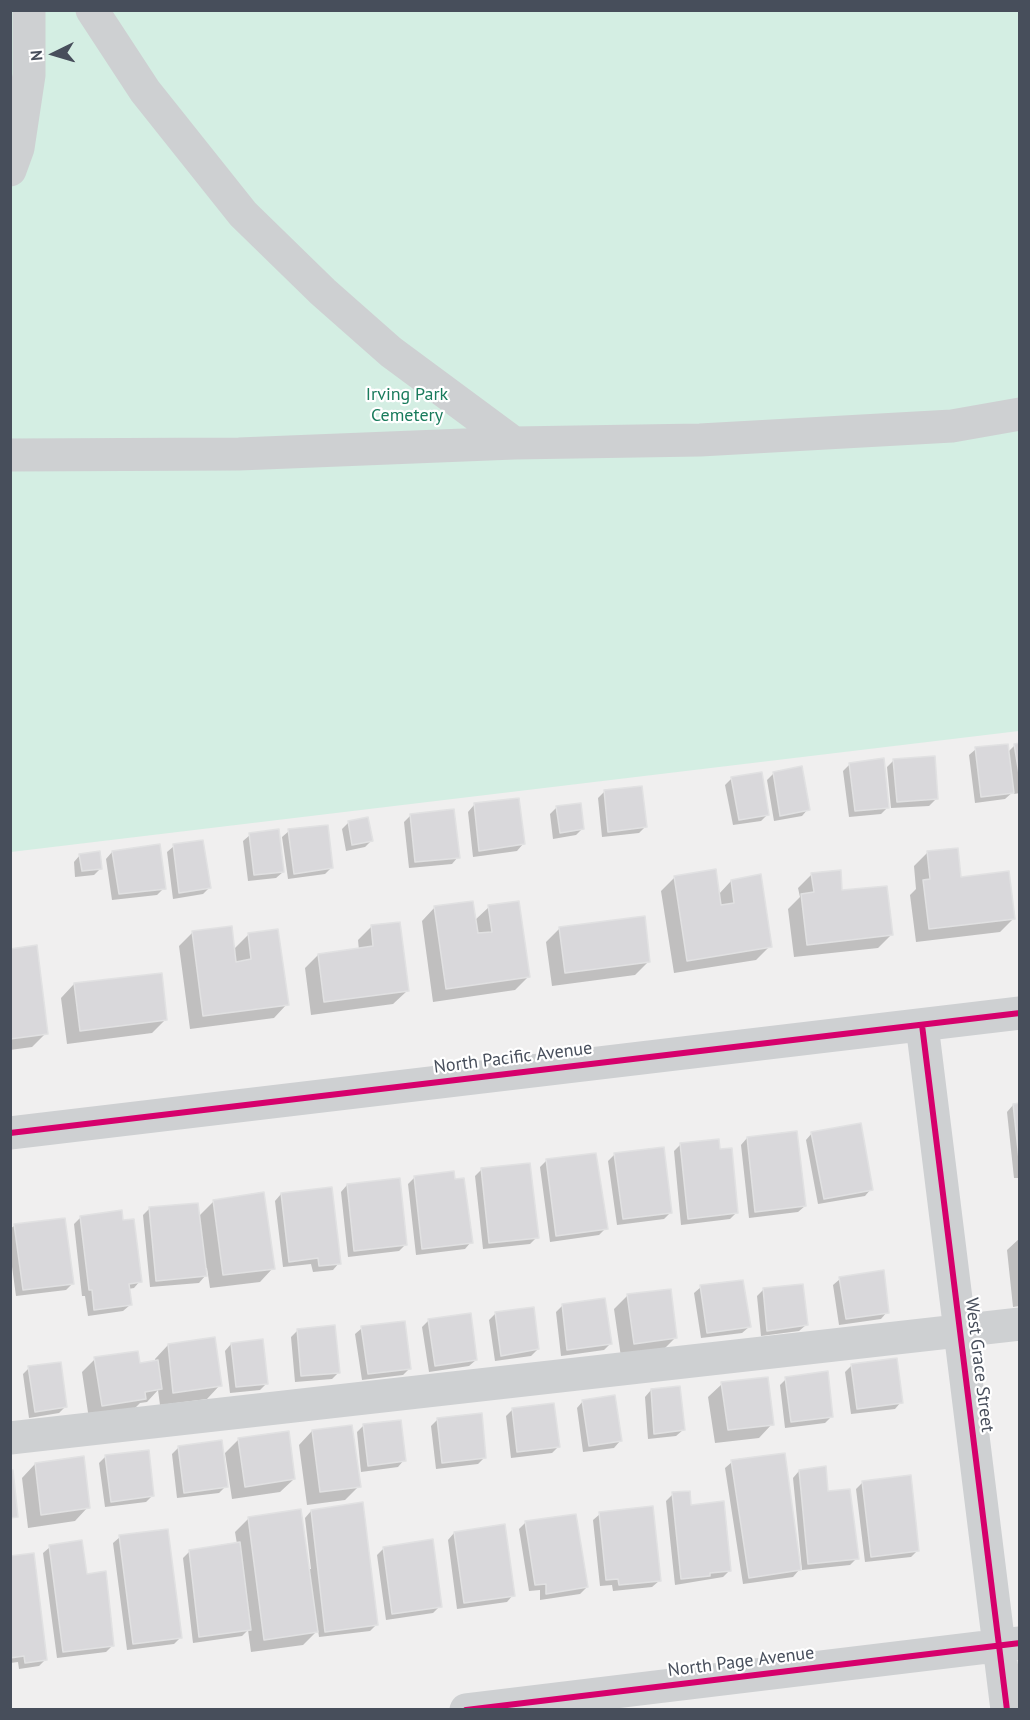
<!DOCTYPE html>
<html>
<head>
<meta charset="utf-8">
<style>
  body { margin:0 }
  #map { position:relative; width:1030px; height:1720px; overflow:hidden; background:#f0efef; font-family:"PT Sans",sans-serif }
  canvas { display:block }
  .frame { position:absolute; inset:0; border:12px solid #474e5b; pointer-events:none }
  .north { position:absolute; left:24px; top:24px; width:60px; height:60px; -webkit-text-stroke:4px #fff; paint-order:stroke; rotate:265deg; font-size:16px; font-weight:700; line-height:24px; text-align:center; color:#474e5b }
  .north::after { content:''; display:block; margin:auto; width:21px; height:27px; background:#474e5b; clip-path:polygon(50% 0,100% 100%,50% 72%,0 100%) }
</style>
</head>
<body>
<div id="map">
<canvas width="1030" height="1720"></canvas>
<div class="frame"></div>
<div class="north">N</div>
</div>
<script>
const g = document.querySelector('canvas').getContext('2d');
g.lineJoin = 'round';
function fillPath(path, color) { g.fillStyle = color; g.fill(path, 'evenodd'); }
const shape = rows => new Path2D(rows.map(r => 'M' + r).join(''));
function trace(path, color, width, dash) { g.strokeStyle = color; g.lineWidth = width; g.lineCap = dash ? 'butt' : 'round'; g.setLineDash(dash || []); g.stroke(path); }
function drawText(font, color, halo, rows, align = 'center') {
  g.font = font + ' "PT Sans",sans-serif'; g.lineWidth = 4.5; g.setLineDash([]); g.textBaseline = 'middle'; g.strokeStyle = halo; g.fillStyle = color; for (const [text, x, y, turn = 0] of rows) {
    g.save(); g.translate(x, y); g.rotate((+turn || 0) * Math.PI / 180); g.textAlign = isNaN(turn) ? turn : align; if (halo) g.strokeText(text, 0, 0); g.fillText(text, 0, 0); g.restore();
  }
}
const green = shape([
  [10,11,1019,11,1019,731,11,852]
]);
const shadow = shape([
  [1015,745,1020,745,1020,793,1014,794,1014,791,1005,799,975,803,969,755,976,749,1007,753],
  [893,761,936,799,929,806,891,808,887,767],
  [850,764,888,807,881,814,849,817,843,771],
  [773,774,808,809,802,816,774,821,767,780],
  [732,778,767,815,761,821,733,825,725,785],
  [605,791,645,827,639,833,602,837,598,798],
  [474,805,523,844,517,851,473,857,468,812],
  [556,808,582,829,576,835,553,839,550,814],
  [411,815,458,857,452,864,409,868,404,822],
  [348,823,371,841,365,847,346,851,342,829],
  [289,831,332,867,325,874,288,879,282,837],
  [250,835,283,872,276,878,248,881,243,841],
  [174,846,209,888,203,894,173,899,167,852],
  [112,852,164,888,157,895,112,900,106,859],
  [927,853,960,878,1013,919,1000,932,916,942,910,895,916,889,914,866],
  [80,855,101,868,94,875,75,877,74,862],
  [812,874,841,892,891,935,878,948,794,957,788,909,800,897,798,888],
  [675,877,718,895,731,881,770,946,756,960,674,973,661,891],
  [435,907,475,920,489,907,528,977,515,990,433,1002,422,921],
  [372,926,407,991,393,1004,311,1015,305,968,318,955,359,950,358,940],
  [560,928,649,961,635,975,552,986,546,942],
  [192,933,233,950,249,934,287,1004,274,1018,190,1029,179,946],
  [10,950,46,1033,32,1047,10,1050],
  [74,984,166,1019,152,1033,67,1044,61,998],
  [1013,1105,1020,1105,1020,1178,1014,1178,1007,1112],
  [812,1133,871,1189,865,1196,818,1204,806,1140],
  [747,1138,805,1206,798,1212,749,1218,741,1145],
  [680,1145,719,1151,737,1212,730,1219,681,1225,674,1151],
  [615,1154,671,1212,664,1219,617,1225,608,1161],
  [546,1161,606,1228,599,1235,550,1242,540,1167],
  [482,1169,537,1237,530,1244,483,1249,475,1176],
  [414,1178,471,1242,465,1249,416,1255,408,1184],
  [347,1185,405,1245,399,1251,348,1257,341,1192],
  [281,1194,339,1263,333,1270,313,1272,311,1264,283,1267,275,1201],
  [214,1201,273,1268,260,1282,210,1288,207,1268,205,1268,205,1276,199,1283,150,1287,143,1215,150,1208,198,1217],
  [81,1217,140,1281,134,1288,128,1289,130,1305,123,1311,88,1316,85,1296,82,1296,74,1224],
  [14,1226,72,1284,66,1290,16,1296,10,1252,10,1229],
  [1020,1238,1020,1306,1013,1307,1007,1250],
  [840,1279,887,1312,881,1319,839,1325,833,1285],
  [701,1287,749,1327,742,1333,701,1338,694,1293],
  [763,1290,806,1325,799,1331,761,1336,757,1296],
  [627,1296,676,1337,662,1351,621,1357,614,1309],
  [563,1305,610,1344,604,1350,561,1356,556,1312],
  [495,1314,538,1349,531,1356,495,1361,489,1320],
  [429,1320,476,1360,469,1366,429,1372,422,1327],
  [362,1328,410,1368,403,1375,362,1380,355,1334],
  [298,1330,339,1372,332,1379,295,1382,291,1337],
  [231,1344,267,1383,260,1390,230,1393,225,1351],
  [168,1345,220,1385,207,1399,160,1405,158,1390,147,1402,140,1403,131,1412,89,1419,82,1372,95,1359,138,1365,155,1362,155,1359],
  [852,1365,901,1402,895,1409,851,1414,845,1372],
  [29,1368,65,1407,59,1413,29,1418,23,1374],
  [786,1379,832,1416,825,1423,785,1428,780,1385],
  [722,1384,772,1424,759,1438,715,1443,708,1397],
  [651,1390,683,1430,676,1436,648,1439,645,1397],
  [583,1401,620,1441,614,1448,583,1452,577,1408],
  [513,1409,558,1447,552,1453,511,1458,506,1416],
  [438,1419,485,1457,478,1464,436,1469,431,1426],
  [364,1425,404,1460,398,1467,361,1472,357,1432],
  [312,1431,359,1486,345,1500,307,1505,299,1445],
  [239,1439,294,1479,280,1492,232,1499,225,1453],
  [179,1447,226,1486,219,1493,177,1498,172,1454],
  [106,1456,153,1495,146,1502,105,1507,99,1463],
  [732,1462,799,1570,793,1577,743,1584,725,1468],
  [35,1464,88,1507,75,1521,28,1528,22,1478],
  [799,1471,827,1493,857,1558,850,1565,802,1570,793,1478],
  [863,1482,918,1550,911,1557,865,1562,856,1489],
  [673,1494,690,1507,730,1570,723,1577,675,1585,666,1501],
  [311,1511,376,1625,370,1631,319,1637,318,1630,303,1645,251,1652,248,1630,242,1636,193,1643,183,1558,189,1552,237,1544,235,1532,249,1518,308,1569,311,1569,305,1518],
  [600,1514,659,1581,652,1587,613,1591,612,1585,600,1586,593,1520],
  [525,1523,587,1587,580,1594,540,1600,540,1590,529,1591,519,1529],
  [454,1533,513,1595,507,1602,457,1609,448,1540],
  [120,1537,181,1637,174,1644,127,1650,113,1543],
  [50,1547,85,1575,113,1645,106,1652,57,1658,43,1553],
  [384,1548,440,1606,433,1613,386,1620,377,1555],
  [10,1558,45,1660,39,1666,19,1669,18,1662,10,1663]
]);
const building = shape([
  [1020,743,1020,780,1014,744,1020,743],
  [1008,744,1014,793,981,797,975,747,1008,744],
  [935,756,938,799,897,802,893,759,935,756],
  [884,758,889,808,855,811,849,763,884,758],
  [802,766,810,810,780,816,773,772,802,766],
  [762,772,769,815,739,820,731,777,762,772],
  [642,786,647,827,608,832,604,790,642,786],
  [519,798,525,844,479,851,474,803,519,798],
  [581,803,584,829,560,833,556,806,581,803],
  [454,809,460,858,415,862,410,814,454,809],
  [368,817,373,841,352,845,348,821,368,817],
  [328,825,333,868,294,874,288,829,328,825],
  [279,829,284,872,254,875,249,833,279,829],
  [203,840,211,888,179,893,173,844,203,840],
  [160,844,166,889,119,894,112,851,160,844],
  [958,848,961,877,1009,871,1015,919,929,929,923,880,930,879,927,851,958,848],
  [100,851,102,869,82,871,79,854,100,851],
  [716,869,721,905,734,903,731,880,761,874,772,947,687,961,674,876,716,869],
  [841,870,842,890,887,886,893,935,807,945,801,894,814,892,811,873,841,870],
  [473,901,478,933,492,932,488,905,519,901,530,977,446,989,434,906,473,901],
  [645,916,650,962,565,973,559,927,645,916],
  [400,922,409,991,324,1002,318,954,373,946,371,925,400,922],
  [232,926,236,962,251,959,248,933,278,929,289,1005,203,1016,192,931,232,926],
  [37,945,48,1034,10,1039,10,949,37,945],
  [162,973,167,1020,80,1031,74,983,162,973],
  [1020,1103,1020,1168,1013,1104,1020,1103],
  [861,1123,873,1190,824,1199,811,1132,861,1123],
  [797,1131,806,1206,755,1212,747,1137,797,1131],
  [719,1139,720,1149,732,1148,738,1213,688,1219,680,1143,719,1139],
  [664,1147,672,1213,623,1219,614,1153,664,1147],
  [596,1153,608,1229,556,1236,546,1159,596,1153],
  [530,1163,539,1238,489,1243,481,1168,530,1163],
  [454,1171,455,1179,464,1178,473,1243,422,1249,414,1176,454,1171],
  [400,1178,407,1245,354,1251,347,1184,400,1178],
  [332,1187,341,1264,319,1266,318,1258,289,1262,281,1193,332,1187],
  [264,1192,275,1269,223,1275,213,1200,264,1192],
  [198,1203,207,1276,156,1281,149,1207,198,1203],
  [122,1210,123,1220,134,1219,142,1282,129,1284,132,1305,94,1310,92,1290,89,1290,80,1216,122,1210],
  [65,1218,74,1284,23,1290,14,1224,65,1218],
  [884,1270,889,1313,846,1319,839,1277,884,1270],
  [743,1280,751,1327,707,1333,700,1285,743,1280],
  [803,1284,808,1325,767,1331,763,1288,803,1284],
  [671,1289,677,1338,634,1344,627,1294,671,1289],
  [605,1298,612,1344,567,1350,562,1304,605,1298],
  [534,1307,539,1349,501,1356,495,1312,534,1307],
  [471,1313,477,1360,435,1366,428,1319,471,1313],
  [405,1321,411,1369,368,1374,361,1326,405,1321],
  [335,1325,340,1373,301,1376,297,1329,335,1325],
  [215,1337,222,1386,173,1393,168,1344,215,1337],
  [263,1339,268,1384,236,1387,231,1343,263,1339],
  [138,1351,140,1363,158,1360,162,1389,145,1392,146,1399,102,1406,94,1357,138,1351],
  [897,1358,903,1403,857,1409,851,1364,897,1358],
  [61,1362,67,1407,35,1412,28,1366,61,1362],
  [828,1371,833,1417,791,1422,785,1377,828,1371],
  [768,1377,774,1425,728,1430,721,1382,768,1377],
  [680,1386,685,1430,654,1434,651,1389,680,1386],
  [615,1395,622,1441,589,1446,582,1400,615,1395],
  [554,1403,560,1447,517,1452,512,1408,554,1403],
  [482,1413,486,1458,442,1463,437,1418,482,1413],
  [401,1420,406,1461,368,1466,363,1424,401,1420],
  [352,1425,361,1487,320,1492,312,1430,352,1425],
  [289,1431,295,1479,245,1487,238,1438,289,1431],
  [222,1440,228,1487,184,1493,178,1446,222,1440],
  [149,1450,154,1496,111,1502,105,1455,149,1450],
  [785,1453,801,1570,749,1578,731,1460,785,1453],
  [84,1456,90,1508,41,1515,35,1463,84,1456],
  [826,1466,828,1491,850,1489,859,1559,808,1564,799,1470,826,1466],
  [10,1470,13,1470,18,1517,10,1518,10,1470],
  [911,1475,919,1551,871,1557,862,1481,911,1475],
  [690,1491,691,1505,724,1501,731,1571,710,1573,710,1576,681,1579,672,1492,690,1491],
  [363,1502,378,1625,325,1632,311,1510,363,1502],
  [653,1506,661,1581,619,1585,618,1579,606,1580,599,1512,653,1506],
  [301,1509,318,1632,264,1640,248,1517,301,1509],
  [576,1514,588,1587,546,1594,546,1584,535,1585,525,1521,576,1514],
  [505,1524,515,1596,464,1603,454,1532,505,1524],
  [168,1529,182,1638,133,1644,119,1535,168,1529],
  [433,1539,442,1607,392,1614,383,1547,433,1539],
  [82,1540,87,1574,106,1571,114,1646,63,1652,49,1545,82,1540],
  [240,1542,251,1630,199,1637,189,1550,240,1542],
  [34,1553,47,1660,25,1663,24,1656,10,1658,10,1556,34,1553]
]);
const minor = shape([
  [92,10,145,91,243,214,323,292,391,352,514,443],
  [10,170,18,148,29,75,29,10],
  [10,455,239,454,514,443,700,440,952,426,1020,414],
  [922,1025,1007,1710],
  [10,1133,1020,1013],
  [10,1438,1020,1324],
  [466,1710,1020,1643]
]);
const cycleway = shape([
  [922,1025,1007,1710],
  [10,1133,1020,1013],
  [466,1710,1020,1643]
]);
const parkNames = [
  ["Irving Park",407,395],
  ["Cemetery",407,416]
];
const streetNames = [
  ["North Pacific Avenue",513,1058,-7],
  ["West Grace Street",979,1365,83],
  ["North Page Avenue",741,1662,-7]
];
fillPath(green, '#d4eee3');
fillPath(shadow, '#0003');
fillPath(building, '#d9d8db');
trace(building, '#e1e1e2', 1.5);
trace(minor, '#ced0d2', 33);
trace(cycleway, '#d6006c', 6);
drawText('18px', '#197b5c', '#fff', parkNames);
drawText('18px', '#474e5b', '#fff', streetNames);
</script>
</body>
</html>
